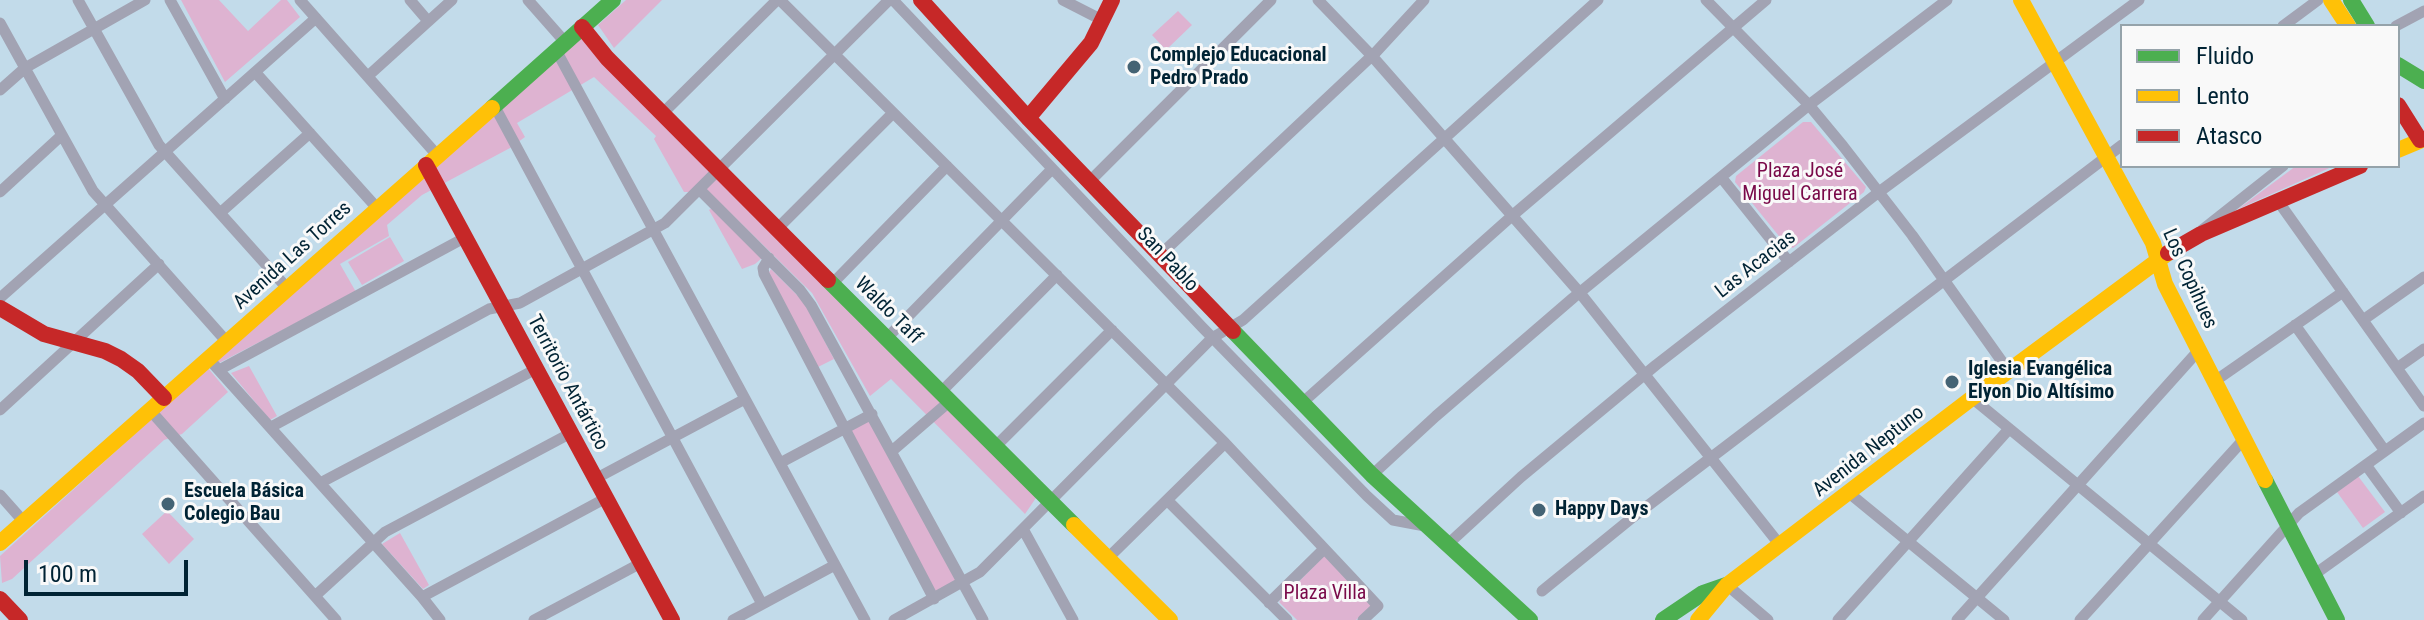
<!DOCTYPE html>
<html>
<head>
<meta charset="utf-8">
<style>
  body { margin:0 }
  #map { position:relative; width:2424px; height:620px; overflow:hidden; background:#c2dbea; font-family:"Roboto Condensed",sans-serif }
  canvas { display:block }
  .legend { position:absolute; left:2120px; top:24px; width:280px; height:144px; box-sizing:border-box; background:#f9f9f9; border:2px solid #95a3aa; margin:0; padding:10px 14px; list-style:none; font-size:24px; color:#002334 }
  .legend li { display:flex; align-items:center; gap:16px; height:40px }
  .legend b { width:40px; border:2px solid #95a3aa }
  .scale { position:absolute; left:24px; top:560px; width:164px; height:36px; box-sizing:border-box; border:4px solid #002334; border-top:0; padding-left:10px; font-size:24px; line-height:28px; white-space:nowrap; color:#002334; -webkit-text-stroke:6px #f9f9f9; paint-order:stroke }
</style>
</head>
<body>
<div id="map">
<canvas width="2424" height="620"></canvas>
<ul class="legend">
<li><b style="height:10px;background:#4caf50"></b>Fluido</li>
<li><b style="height:10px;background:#ffc107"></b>Lento</li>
<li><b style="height:10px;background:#c62828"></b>Atasco</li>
</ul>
<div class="scale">100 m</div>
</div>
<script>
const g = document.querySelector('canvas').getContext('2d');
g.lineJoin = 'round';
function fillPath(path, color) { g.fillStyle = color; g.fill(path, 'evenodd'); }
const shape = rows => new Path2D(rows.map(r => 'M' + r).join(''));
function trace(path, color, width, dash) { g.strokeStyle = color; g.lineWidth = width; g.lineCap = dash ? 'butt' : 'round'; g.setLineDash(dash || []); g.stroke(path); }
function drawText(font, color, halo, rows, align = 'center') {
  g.font = font + ' "Roboto Condensed",sans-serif'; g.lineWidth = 6; g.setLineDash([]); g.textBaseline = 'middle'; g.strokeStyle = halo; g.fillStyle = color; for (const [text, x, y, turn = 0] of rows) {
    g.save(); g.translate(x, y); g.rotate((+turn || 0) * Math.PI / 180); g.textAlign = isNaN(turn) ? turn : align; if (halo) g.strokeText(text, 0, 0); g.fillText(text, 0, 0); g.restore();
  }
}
const green = shape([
  [181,0,219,0,248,31,281,0,287,0,300,17,225,82],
  [626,0,662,0,614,48,598,25],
  [1178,11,1192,25,1166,50,1152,35],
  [582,36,1038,495,1025,514,891,379,870,396,812,293,709,192,684,192,654,139,656,136,594,77,517,123,525,137,510,148,422,195,387,225,389,236,340,264,356,292,219,363,216,361],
  [1803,122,1811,122,1866,187,1864,192,1793,248,1787,246,1735,182,1736,176],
  [2296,166,2334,166,2238,209],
  [712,208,762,258,755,264,742,269,709,210],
  [390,237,404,261,362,285,348,262],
  [771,269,804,302,834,359,818,367,768,274],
  [249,366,277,416,270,420,231,373],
  [208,368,228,392,182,434,164,440,12,579,2,583,0,556],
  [869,419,957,581,935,593,848,429],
  [2358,476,2385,512,2363,528,2337,492],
  [167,511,194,539,169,564,142,534],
  [400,533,429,585,423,589,382,544],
  [1325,555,1372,605,1356,620,1297,620,1279,602]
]);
const street = shape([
  [78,0,159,145,287,288],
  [170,0,225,99],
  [300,0,437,155],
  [410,0,428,21],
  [528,0,565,42],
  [780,0,1225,443,1352,578,1378,606,1363,620],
  [893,0,1202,327,1367,496,1393,520,1425,526],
  [1063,0,1104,21],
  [1318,0,1372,56,1580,293,1780,545],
  [1706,0,1809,105,1843,146,1912,235,2008,370],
  [0,23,93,191,227,342],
  [2283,26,2318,0],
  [2396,26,2424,11],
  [556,50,865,620],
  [255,72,377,208],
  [368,76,452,0],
  [0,90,25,68,145,0],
  [494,105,762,604],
  [662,114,777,0],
  [1721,177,1789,262],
  [1090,181,1271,0],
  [700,190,800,290,811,305,983,620],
  [0,192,62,135],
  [2278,201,2424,406],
  [220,213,310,133],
  [777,229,893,113],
  [2202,230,2283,166],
  [1160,255,1376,52,1424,0],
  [769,258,763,268,764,274,934,599],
  [832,284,947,166],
  [0,298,316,18],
  [2363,320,2424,277],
  [2295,325,2385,451],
  [887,338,1052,169],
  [208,358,422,597,440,620],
  [2397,368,2424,349],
  [219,370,466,237],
  [2215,381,2343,292],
  [941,392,1057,275],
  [1972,398,2242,620],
  [1302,403,1513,215,1766,0],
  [0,410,159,264],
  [150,410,336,620],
  [271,427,489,309,520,303,665,223,889,0],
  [996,446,1112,330],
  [892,451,950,401],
  [780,463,872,414],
  [2366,465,2401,513],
  [1372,475,1436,416,1573,298,1809,105,1947,0],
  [595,479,745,399],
  [320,483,536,369],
  [1849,493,2004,620],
  [0,495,24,522],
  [1167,500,1287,620],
  [1023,529,1073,620],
  [1447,545,1521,477,1656,365,1879,192,2139,0],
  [1108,558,1225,443],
  [2315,574,2424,496],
  [1727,585,1768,620],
  [1542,591,1633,517,2122,145],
  [315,596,385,532,571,433],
  [422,597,606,498],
  [1269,603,1324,549],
  [534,620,641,563],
  [733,620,835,565],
  [894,620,980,572,1212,338,1243,320,1598,0],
  [1838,620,2009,429],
  [1957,620,2199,350],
  [2080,620,2245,438],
  [2203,620,2299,513,2424,423]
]);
const fast = shape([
  [2351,0,2367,26],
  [2398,65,2424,81],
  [492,108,613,0],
  [828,280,1074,525],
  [1233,331,1372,475,1530,620],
  [2265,480,2337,620],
  [1663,620,1703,593,1726,585]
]);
const slow = shape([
  [2021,0,2153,243,2165,284,2265,480],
  [2331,0,2348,26],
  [2398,150,2424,139],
  [1074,525,1170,620],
  [0,543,492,108],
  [1698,620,1727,585,1972,398,2168,253]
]);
const jam = shape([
  [921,0,1028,118,1233,331],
  [582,27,607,58,828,280],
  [2398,105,2420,140],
  [1028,118,1091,43,1112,0],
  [426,165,672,620],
  [2168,253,2201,234,2360,166],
  [0,308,44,334,105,351,121,359,138,371,164,398],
  [0,599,20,620]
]);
const markers = [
  [1134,67,8,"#446374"],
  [1952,382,8,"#446374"],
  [168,504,8,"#446374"],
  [1539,510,8,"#446374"]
];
const poiNames = [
  ["Complejo Educacional",1150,56],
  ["Pedro Prado",1150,79],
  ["Iglesia Evangélica",1968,370],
  ["Elyon Dio Altísimo",1968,393],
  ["Escuela Básica",184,492],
  ["Colegio Bau",184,515],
  ["Happy Days",1555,510]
];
const parkNames = [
  ["Plaza José",1800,172],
  ["Miguel Carrera",1800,195],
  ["Plaza Villa",1325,594]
];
const streetNames = [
  ["Avenida Las Torres",293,256,-42],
  ["San Pablo",1167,260,47],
  ["Las Acacias",1756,265,-38],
  ["Los Copihues",2189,279,66],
  ["Waldo Taff",888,311,45],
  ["Territorio Antártico",567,383,62],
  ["Avenida Neptuno",1869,452,-38]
];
fillPath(green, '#deb3d1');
trace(street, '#a2a3b3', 11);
trace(fast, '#4caf50', 16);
trace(slow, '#ffc107', 16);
trace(jam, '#c62828', 16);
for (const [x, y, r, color] of markers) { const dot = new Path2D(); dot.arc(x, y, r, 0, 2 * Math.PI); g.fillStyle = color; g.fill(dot); trace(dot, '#f9f9f9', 3); }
drawText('bold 20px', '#002334', '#f9f9f9', poiNames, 'left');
drawText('20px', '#790949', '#f9f9f9', parkNames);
drawText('20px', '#002334', '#f9f9f9', streetNames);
</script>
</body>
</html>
